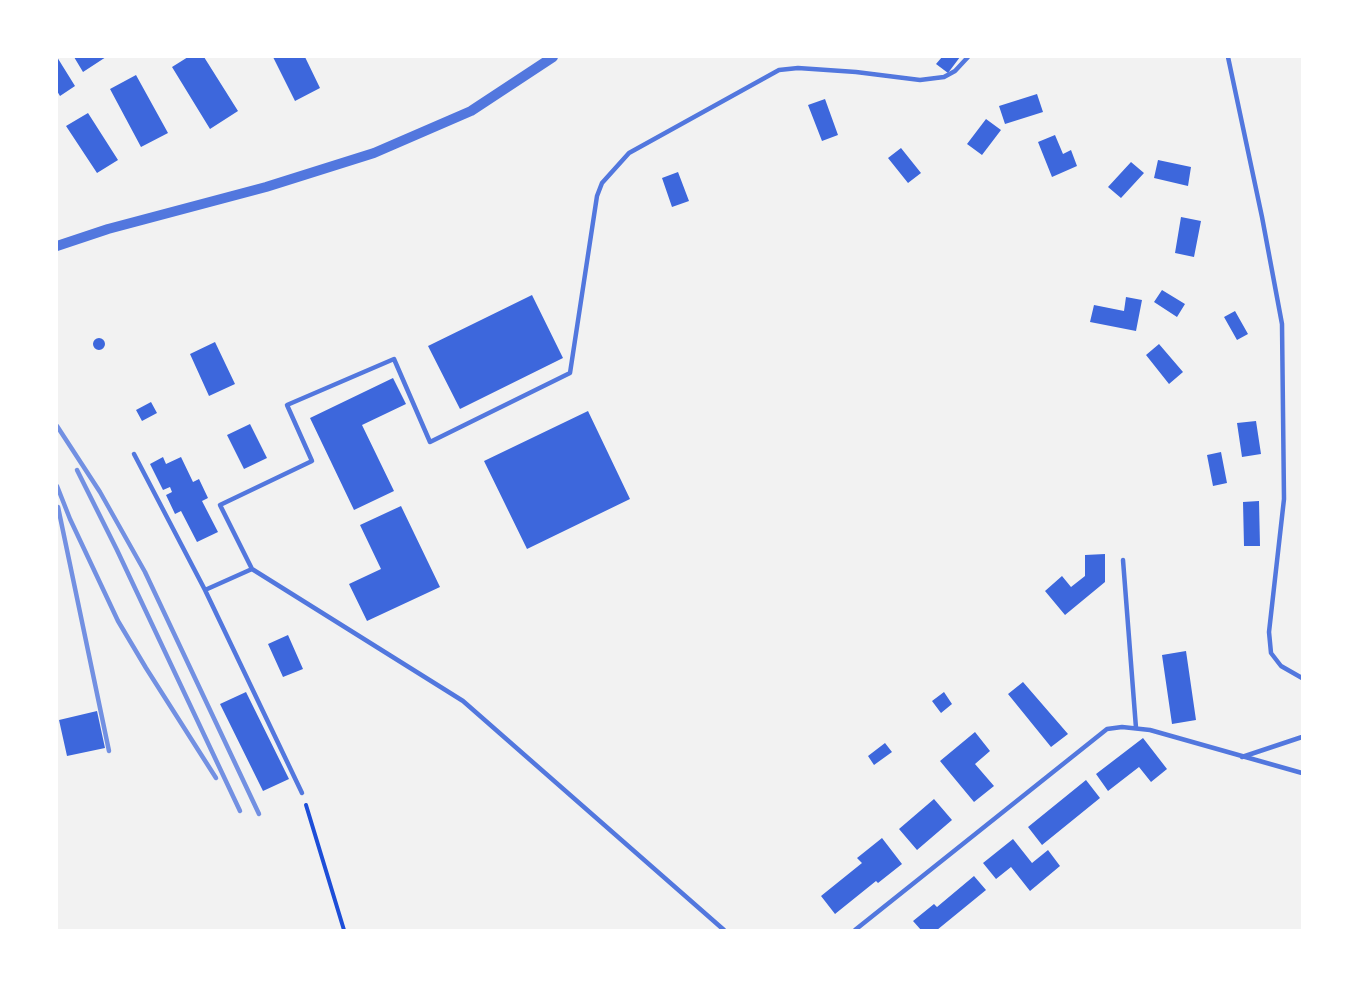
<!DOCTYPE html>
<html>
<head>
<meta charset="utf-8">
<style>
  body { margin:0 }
  #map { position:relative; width:1359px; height:987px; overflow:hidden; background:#f2f2f2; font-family:Mulish,sans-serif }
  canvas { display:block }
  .frame { position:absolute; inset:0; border:58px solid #fff; pointer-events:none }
</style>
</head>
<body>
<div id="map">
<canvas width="1359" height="987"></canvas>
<div class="frame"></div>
</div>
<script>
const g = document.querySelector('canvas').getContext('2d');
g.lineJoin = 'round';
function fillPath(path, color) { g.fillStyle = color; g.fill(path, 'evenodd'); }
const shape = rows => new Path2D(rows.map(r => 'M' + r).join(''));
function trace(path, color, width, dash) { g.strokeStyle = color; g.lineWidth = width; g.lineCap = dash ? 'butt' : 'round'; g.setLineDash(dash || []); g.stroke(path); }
const building = shape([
  [57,57,75,86,60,96,57,91],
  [74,57,106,57,83,72],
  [188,57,204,57,238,111,210,129,172,67],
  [273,57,305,57,320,88,295,101],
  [942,57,960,57,948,73,936,64],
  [136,75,168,133,141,147,110,89],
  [1037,94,1043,112,1005,124,999,106],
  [825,99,838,135,822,141,808,105],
  [88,113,118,160,97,173,66,126],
  [986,119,1001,130,982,155,967,144],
  [1055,135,1063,154,1071,150,1077,166,1052,177,1038,142],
  [901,148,921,173,908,183,888,158],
  [1158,160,1191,167,1188,186,1154,178],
  [1131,162,1144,173,1121,198,1108,187],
  [678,172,689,201,672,207,662,178],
  [1181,217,1201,221,1194,257,1175,253],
  [1162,290,1185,304,1177,317,1154,302],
  [532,295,563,358,460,409,428,346],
  [1126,297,1142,300,1136,331,1090,322,1094,305,1124,311],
  [1235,311,1248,334,1237,340,1224,317],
  '93 344a6 6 0 1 1 12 0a6 6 0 1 1-12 0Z',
  [215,342,235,384,209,396,190,354],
  [1159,344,1183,372,1169,384,1146,355],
  [393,378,406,404,362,425,394,491,354,510,310,418],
  [151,402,157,413,142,421,136,410],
  [588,411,630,499,527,549,484,461],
  [1256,421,1261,454,1242,457,1237,423],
  [250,424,267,458,244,469,227,435],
  [1221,452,1227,483,1213,486,1207,455],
  [163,457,166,464,181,457,193,482,199,479,208,498,202,501,218,532,197,542,181,511,175,514,166,495,172,492,170,487,163,490,150,464],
  [1259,501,1260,546,1244,546,1243,502],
  [401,506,440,587,367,621,349,584,381,569,360,525],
  [1105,554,1105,582,1065,615,1045,591,1062,576,1071,587,1085,576,1085,555],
  [288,635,303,669,283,677,268,644],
  [1186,651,1196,720,1172,724,1162,655],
  [1023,682,1068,734,1051,747,1008,694],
  [246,692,289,779,263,791,220,704],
  [944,692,952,704,941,713,932,701],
  [97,711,105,748,67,756,59,720],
  [975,732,990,751,975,764,994,786,974,802,940,761],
  [1143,738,1167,769,1151,782,1139,767,1108,791,1096,774],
  [885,743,892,752,874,765,868,756],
  [1086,780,1100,798,1042,845,1028,827],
  [934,799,952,820,917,850,899,829],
  [882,838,902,864,878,883,876,881,835,914,821,896,862,863,857,858],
  [1013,839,1032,863,1048,850,1060,866,1030,891,1011,867,996,879,983,863],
  [974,876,986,890,937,930,921,930,913,921,934,904,937,907]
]);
const path = shape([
  [306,805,344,930]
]);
const service = shape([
  [1228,57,1262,217,1282,324,1284,499,1269,632,1271,653,1281,666,1302,678],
  [134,454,205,590,302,793],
  [1123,560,1136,728],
  [205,590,252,569],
  [1242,757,1302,737],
  [724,930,463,701,252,569,220,505,312,461,287,405,394,359,430,442,570,373,597,196,602,183,629,153,779,70,798,68,856,72,920,80,944,77,955,71,968,57],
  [855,930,1107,729,1122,727,1150,730,1302,773]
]);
const tertiary = shape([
  [57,246,108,229,266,187,374,153,471,111,553,57]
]);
const rail = shape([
  [57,426,100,492,145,572,259,814],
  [77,470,117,550,240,811],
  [57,486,70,519,118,621,146,668,216,778],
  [58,507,109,751]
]);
fillPath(building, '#3d67dc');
trace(path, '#1d4ed8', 4);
trace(service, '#5277de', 4.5);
trace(tertiary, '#5277de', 10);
trace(rail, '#7290e2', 4.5);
</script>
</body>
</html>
